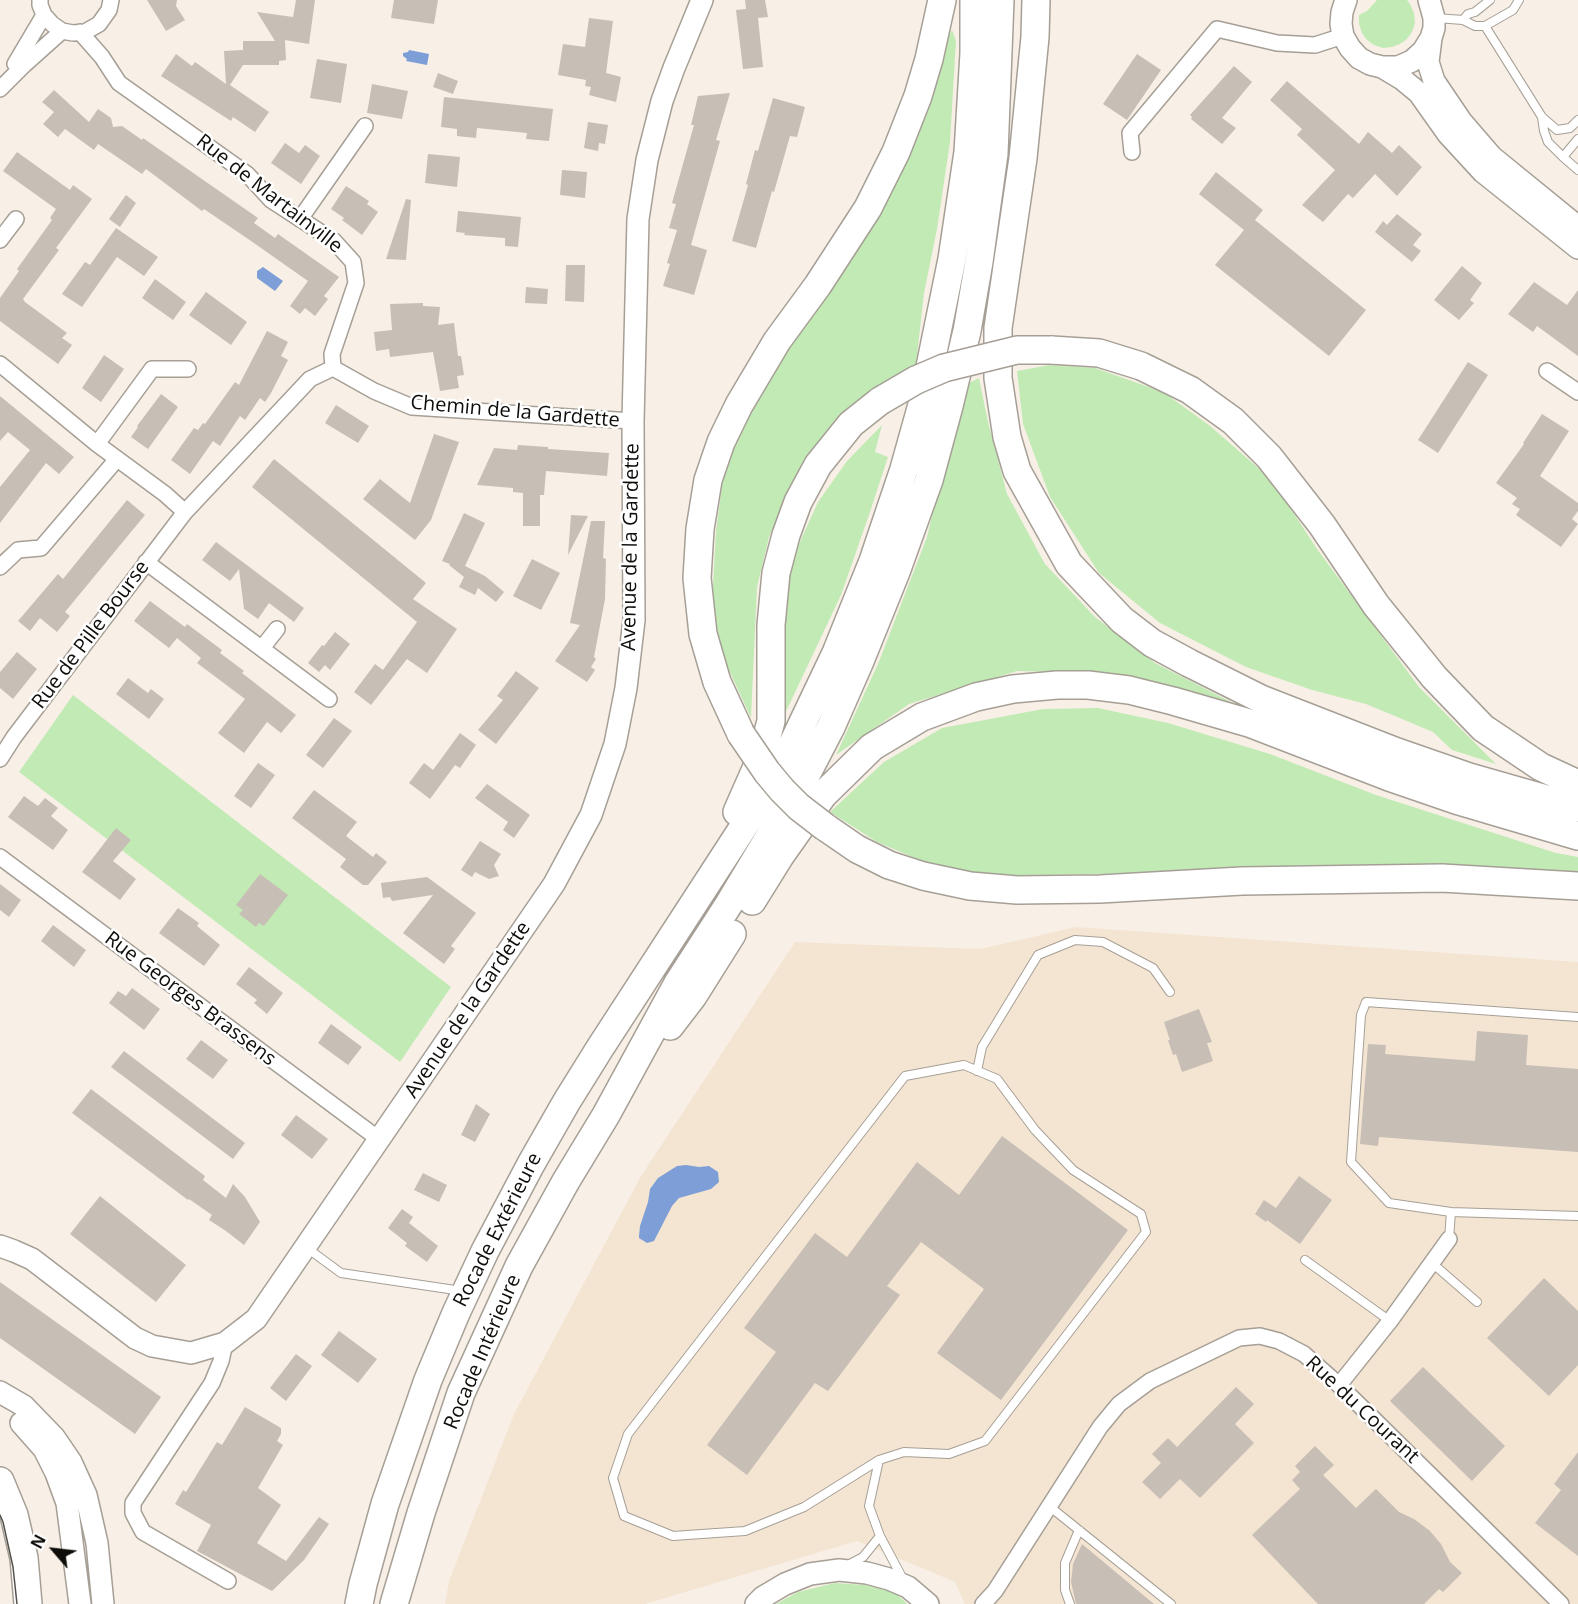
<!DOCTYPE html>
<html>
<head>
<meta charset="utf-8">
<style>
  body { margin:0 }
  #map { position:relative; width:1578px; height:1604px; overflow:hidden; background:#f8f0e7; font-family:"Open Sans",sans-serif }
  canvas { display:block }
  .north { position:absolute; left:24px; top:1520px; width:60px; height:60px; -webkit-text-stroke:4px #fff; paint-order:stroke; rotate:298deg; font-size:16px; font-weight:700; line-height:24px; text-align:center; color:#0f0d0a }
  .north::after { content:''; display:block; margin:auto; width:21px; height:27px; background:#0f0d0a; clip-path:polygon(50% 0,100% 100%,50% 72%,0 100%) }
</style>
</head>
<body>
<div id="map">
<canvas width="1578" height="1604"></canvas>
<div class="north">N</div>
</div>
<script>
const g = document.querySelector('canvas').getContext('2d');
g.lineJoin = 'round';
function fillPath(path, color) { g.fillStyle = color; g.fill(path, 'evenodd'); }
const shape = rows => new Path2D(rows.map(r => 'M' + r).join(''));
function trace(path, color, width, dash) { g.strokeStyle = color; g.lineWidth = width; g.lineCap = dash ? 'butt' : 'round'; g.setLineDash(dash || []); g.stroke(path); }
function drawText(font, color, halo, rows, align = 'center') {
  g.font = font + ' "Open Sans",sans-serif'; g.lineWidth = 5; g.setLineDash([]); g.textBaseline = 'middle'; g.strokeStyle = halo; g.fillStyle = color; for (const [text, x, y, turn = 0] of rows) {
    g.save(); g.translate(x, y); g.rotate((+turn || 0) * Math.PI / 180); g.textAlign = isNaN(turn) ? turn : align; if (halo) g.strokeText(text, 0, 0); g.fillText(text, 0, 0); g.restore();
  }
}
const industrial = shape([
  [1076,927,1578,962,1578,1604,965,1604,955,1582,857,1541,645,1604,445,1604,449,1581,514,1414,641,1176,795,942,980,949]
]);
const green = shape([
  [1377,0,1407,0,1410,4,1414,13,1415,23,1412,32,1407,39,1400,44,1392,47,1383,48,1374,45,1367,40,1362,33,1359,24,1359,15,1367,11],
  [952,30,956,41,950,142,937,229,924,293,916,364,897,376,820,444,792,483,769,537,757,587,751,718,723,657,712,602,716,531,725,463,749,410],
  [1050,365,1095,368,1163,392,1209,425,1272,480,1317,549,1419,687,1496,764,1452,750,1433,732,1366,704,1312,690,1246,667,1160,623,1099,573,1050,497,1023,424,1017,371],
  [979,378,988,422,1007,494,1045,564,1095,617,1155,663,1235,704,1192,692,1096,673,1017,671,909,704,836,755,878,664,927,537,951,435,969,383],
  [882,425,875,452,888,457,870,512,841,595,781,722,783,616,789,578,799,544,818,502,847,461],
  [73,695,451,987,400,1062,19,772],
  [1098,708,1168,723,1270,754,1376,795,1556,853,1578,857,1578,876,1144,873,994,876,929,864,877,842,830,812,884,762,942,728,1043,709],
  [835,1583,865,1585,896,1593,907,1604,776,1604,798,1592]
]);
const water = shape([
  [409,50,429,54,427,65,406,61,407,59,403,56,403,53,408,52],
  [263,267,283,281,275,291,257,278,257,271],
  [686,1165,699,1167,709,1166,718,1172,719,1182,711,1189,679,1198,672,1206,654,1241,647,1243,639,1238,639,1236,640,1226,648,1202,650,1189,658,1178,677,1166]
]);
const building = shape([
  [147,0,177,0,176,6,185,20,166,31],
  [296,0,315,0,309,44,285,40,286,60,279,61,279,65,243,65,230,85,269,112,255,132,233,117,231,121,161,76,176,54,192,66,195,62,226,84,224,51,243,50,243,41,275,41,257,12,293,17],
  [394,0,438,0,434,24,391,18],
  [745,0,765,0,768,17,758,18,763,67,743,69,736,10,746,9],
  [589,18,613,21,606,73,621,77,616,102,589,95,591,87,585,86,586,80,558,75,563,44,585,47],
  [1137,54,1161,70,1127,120,1103,104],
  [317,59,347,64,341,103,310,98],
  [1234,66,1252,82,1222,118,1236,128,1222,144,1191,119,1192,117,1190,115],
  [438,73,458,81,453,94,433,87],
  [1287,81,1359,144,1368,132,1392,153,1399,145,1422,167,1397,196,1375,174,1353,198,1348,194,1323,222,1302,205,1335,170,1297,135,1302,129,1270,100],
  [372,84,408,91,402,119,367,113],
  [54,90,89,122,98,109,111,118,113,127,122,126,142,140,143,138,258,218,254,223,275,238,278,234,339,277,324,296,328,299,315,316,305,308,300,314,290,306,308,281,251,241,204,209,202,211,146,169,142,174,98,144,94,150,65,129,58,137,43,124,54,112,42,102],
  [730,93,716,140,720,141,691,245,707,250,694,295,663,286,670,264,667,263,677,230,669,228,676,204,672,203,694,125,691,125,698,96],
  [444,97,553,109,549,141,526,139,527,133,477,128,476,138,457,136,457,129,441,127],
  [773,98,805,107,797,137,790,136,774,192,772,191,756,248,732,241,748,185,746,184,755,150,758,151],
  [588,122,608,125,605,144,599,143,598,151,584,148],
  [285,143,299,153,305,145,320,156,301,184,271,163],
  [17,152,70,190,73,185,92,199,56,248,59,250,23,299,25,302,67,333,62,338,72,345,58,364,0,321,0,298,19,271,17,269,52,220,50,218,56,209,3,171],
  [428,154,460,157,457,187,425,183],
  [562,170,587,172,585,198,560,195],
  [1216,172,1263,210,1255,220,1366,310,1329,356,1215,265,1244,230,1199,194],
  [346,186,369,201,367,204,378,212,362,235,342,220,344,218,331,209],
  [126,195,136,203,120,227,109,219],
  [406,199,411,200,406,260,386,259],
  [458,211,521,217,518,247,505,246,505,238,464,235,465,233,456,232],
  [1397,214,1422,234,1413,245,1421,251,1412,262,1375,232,1383,221,1387,225],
  [116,228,158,257,144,276,117,257,82,307,62,294,85,262,90,265],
  [566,265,585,265,584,302,565,301],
  [1462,266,1482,283,1470,300,1474,303,1459,320,1434,300],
  [155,279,186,302,173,320,142,298],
  [1534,282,1567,305,1578,290,1578,356,1537,326,1533,332,1508,314],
  [526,287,548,289,547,304,525,303],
  [206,292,247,322,231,345,189,315],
  [423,303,423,306,440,307,438,325,454,323,458,356,461,356,464,375,457,376,459,388,440,391,433,352,390,357,389,349,376,351,374,332,392,330,390,304],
  [267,331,288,342,281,356,288,360,271,393,265,402,260,398,245,420,240,416,220,446,213,441,190,474,171,460,194,428,198,430,203,423,205,424,235,382,239,385],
  [104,355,124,369,101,402,82,388],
  [1468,362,1488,375,1438,453,1418,440],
  [161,394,178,407,148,449,131,437,138,427,137,426],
  [0,396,74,457,59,474,46,463,0,523,0,487,30,450,8,432,0,441],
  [336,405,369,426,358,443,325,423],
  [1542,414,1569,431,1540,476,1578,503,1578,511,1572,519,1578,524,1561,547,1516,515,1520,509,1512,504,1517,498,1496,483,1524,444,1523,443],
  [434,434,459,442,431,520,415,540,363,499,380,479,410,503],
  [518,445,548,447,548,449,609,453,607,476,546,471,544,495,540,495,540,526,523,526,523,493,513,492,513,488,477,485,494,448,517,450],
  [274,459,426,583,413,599,457,629,427,673,407,659,371,705,354,692,375,664,383,670,417,622,252,487],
  [127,500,145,515,65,612,70,616,57,632,40,618,30,631,18,621,58,574,63,579],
  [464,513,485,523,465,566,485,576,504,592,496,602,478,588,475,595,459,587,464,577,449,565,450,564,442,561],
  [571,515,588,516,568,555],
  [591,521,605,521,603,558,606,559,605,599,594,657,596,659,591,667,595,670,587,682,555,661,580,625,570,623],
  [216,542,304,608,294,622,269,603,258,619,244,609,239,569,230,581,202,560],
  [532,559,560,573,541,610,513,596],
  [150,601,185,627,187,624,222,650,220,653,244,671,242,673,296,715,281,733,267,722,244,753,218,733,245,699,197,663,201,658,177,638,169,648,134,621],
  [335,632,350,644,330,670,325,665,319,672,308,663,322,645,324,646],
  [17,652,37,669,13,699,0,688,0,672],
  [516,671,539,688,496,744,478,730,503,700,497,696],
  [128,678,148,693,151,689,164,699,149,719,116,694],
  [334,718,352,731,323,768,306,755],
  [460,733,476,745,460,768,455,765,430,799,409,783,424,763,433,770],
  [258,763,275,775,251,808,234,796],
  [487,784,530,815,514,838,503,830,508,822,475,798],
  [314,790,357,822,346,836,373,857,376,853,387,862,368,885,363,885,340,867,346,859,292,818],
  [24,796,38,806,45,798,58,808,51,816,68,830,53,850,8,817],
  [116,828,131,840,113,861,136,879,120,900,82,872],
  [480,841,501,854,494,865,499,876,489,879,475,872,472,877,461,870],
  [260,874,288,895,264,926,259,923,256,927,239,914,243,910,236,905],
  [427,877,476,913,451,946,455,949,444,964,403,933,433,895,392,901,390,897,383,898,381,883],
  [0,884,21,900,9,917,0,910],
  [178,908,199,923,197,926,220,945,204,966,159,933],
  [53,925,86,950,74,967,41,941],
  [249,967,283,993,267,1014,254,1003,257,1000,236,984],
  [132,988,160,1009,144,1030,109,1003,118,991,126,996],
  [1199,1009,1212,1042,1207,1043,1213,1061,1182,1072,1176,1054,1173,1055,1168,1040,1170,1040,1164,1022],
  [331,1024,362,1047,348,1065,318,1043],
  [1477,1031,1528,1035,1526,1065,1578,1069,1578,1152,1379,1137,1378,1146,1360,1144,1368,1044,1386,1045,1385,1054,1475,1061],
  [201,1040,228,1060,213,1079,186,1059],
  [124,1051,245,1143,233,1159,111,1067],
  [91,1089,205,1176,203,1180,226,1198,233,1184,245,1197,260,1222,244,1245,226,1231,209,1220,212,1215,189,1199,188,1200,72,1113],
  [476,1104,490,1114,475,1142,461,1135],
  [296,1115,328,1139,312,1159,281,1135],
  [1002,1136,1128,1230,1001,1400,937,1353,984,1289,921,1242,887,1286,900,1295,828,1391,815,1383,747,1475,707,1445,776,1352,744,1328,815,1233,847,1257,917,1162,959,1195],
  [423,1173,447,1185,439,1202,414,1190],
  [1299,1176,1332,1200,1300,1244,1267,1220,1266,1222,1255,1214,1264,1200,1276,1208],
  [100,1196,186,1265,156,1302,70,1234],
  [402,1209,413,1217,409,1223,438,1246,427,1262,405,1246,407,1243,388,1228],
  [1544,1278,1578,1311,1578,1365,1549,1396,1487,1338],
  [0,1282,161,1397,135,1434,0,1338],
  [339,1331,377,1359,358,1383,321,1355],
  [296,1354,312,1366,286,1401,270,1388],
  [1423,1367,1505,1446,1472,1481,1390,1401],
  [1236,1387,1254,1404,1235,1424,1254,1443,1200,1498,1180,1479,1160,1499,1142,1482,1161,1463,1152,1454,1168,1438,1177,1447],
  [245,1407,281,1428,281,1434,277,1441,283,1445,258,1488,281,1505,257,1543,286,1561,319,1517,329,1524,304,1560,272,1591,197,1551,211,1525,175,1504,183,1490,186,1492,217,1442,222,1445],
  [1315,1446,1334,1465,1323,1475,1356,1508,1376,1489,1399,1512,1414,1519,1430,1531,1441,1544,1450,1562,1462,1573,1443,1592,1439,1589,1424,1604,1318,1604,1252,1535,1300,1489,1292,1480,1300,1472,1295,1466],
  [1578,1452,1578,1556,1535,1523,1561,1490,1554,1484],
  [1082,1544,1154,1604,1076,1604,1071,1582,1073,1564]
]);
const lane = shape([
  [1436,18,1463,20,1475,26,1485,26,1513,10,1519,0],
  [1463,20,1468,14,1475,12,1490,0],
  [1485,26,1542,117,1557,130,1570,128,1578,120],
  [1542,117,1544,131,1548,142,1563,157,1578,170],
  [1563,157,1578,139],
  [1578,1017,1366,1002,1361,1015,1351,1162,1389,1203,1451,1212,1578,1216],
  [964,1065,997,1079,1035,1130,1073,1170,1141,1214,1146,1232,985,1441,949,1454,904,1452,879,1460,804,1507,745,1531,673,1536,624,1516,613,1478,628,1434,905,1076,964,1065],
  [977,1071,982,1047,1038,955,1075,940,1103,942,1153,968,1170,992],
  [1449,1239,1451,1212],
  [307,1248,341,1273,462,1291],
  [1305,1260,1390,1321],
  [1432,1263,1477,1302],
  [879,1460,869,1506,880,1536,904,1581],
  [1049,1506,1171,1604],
  [848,1565,863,1557,880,1536],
  [1070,1604,1065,1590,1065,1563,1079,1530]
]);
const street = shape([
  [40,0,40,5,44,15,52,24,62,31,73,33,85,32,99,24,109,10,111,0],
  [80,32,102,57,119,83,247,174,271,200,334,241,353,262,356,283,332,354,333,368],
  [15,64,44,15],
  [0,89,24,65,62,31],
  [1132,152,1130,133,1217,29,1277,43,1315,45,1343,36],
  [300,219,365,126],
  [0,240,16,219],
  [0,364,97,444,165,494,185,512],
  [333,368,374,391,412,407,633,421],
  [1547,371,1578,392],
  [97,444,152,369,188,369],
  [146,562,329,699],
  [0,567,18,550,41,548,117,459],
  [262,648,277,629],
  [0,759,14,737,185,512,310,379,333,368],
  [0,857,380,1140],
  [225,1343,221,1361,212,1383,133,1503,133,1513,143,1532,228,1581],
  [1339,1385,1390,1321,1449,1239],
  [983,1604,995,1591,1100,1427,1119,1404,1150,1381,1239,1338,1260,1336,1279,1341,1304,1354,1339,1385,1561,1604]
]);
const secondary = shape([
  [1346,0,1342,12,1341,24,1343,36,1350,48,1359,58,1370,64,1382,67,1398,67,1412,61,1423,51,1431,38,1434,28,1434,18,1429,0],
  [1431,38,1428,62,1434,81,1461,121,1492,157,1578,227],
  [1382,67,1402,79,1419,93,1448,134,1483,172,1578,248],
  [0,1246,14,1251,32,1259,135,1338,152,1346,191,1353,225,1343,256,1319,554,884,591,815,615,744,626,688,634,620,633,421,638,219,647,160,662,101,674,68,702,0],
  [0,1392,24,1406,54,1437,71,1462,86,1495,97,1543,103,1604],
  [21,1423,44,1449,56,1473,67,1503,80,1604],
  [756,1604,763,1597,785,1584,810,1574,839,1570,867,1573,889,1579,908,1587,928,1604]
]);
const highway = shape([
  [1036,0,1035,37,1023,158,998,328,998,378,1007,437,1017,471,1069,564,1122,620,1152,643,1189,663,1261,699,1397,752,1469,777,1578,808],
  [1051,350,1099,353,1141,366,1190,390,1233,421,1269,457,1322,525,1376,605,1434,677,1483,728,1541,767,1578,784],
  [741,734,717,682,703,634,697,578,700,529,708,480,721,442,739,405,777,341,818,285,868,208,896,152,918,96,929,59,942,0],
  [737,812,756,769,766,740,771,721,771,625,776,573,786,535,798,502,818,465,851,424,880,401],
  [825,827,857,849,889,865,923,876,970,886,1017,890,1100,889,1242,881,1442,878,1578,886],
  [752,901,780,856,823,795,872,747,922,717,976,697,1013,689,1057,685,1088,685,1129,690,1173,701,1249,723,1389,777,1456,800,1578,836],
  [670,1026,693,996,732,934],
  [0,1481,14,1515,24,1558,28,1604],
  [359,1604,363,1584,385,1504,428,1380,456,1313,485,1251,531,1164,567,1101,600,1048,761,800,785,760,836,653,873,561,904,469,923,401,952,259,968,152,974,53,974,0],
  [394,1604,421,1513,461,1393,519,1266,566,1181,606,1115,678,983,729,904,803,781,831,727,860,661,896,572,929,480,949,406,967,331,979,262,994,154,1000,0]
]);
const tram = shape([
  [0,1515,3,1522,13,1567,17,1604]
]);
const highwayBridge = shape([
  [880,401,916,380,944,368,1017,350,1051,350],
  [741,734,767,772,782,790,799,807,825,827]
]);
const streetNames = [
  ["Rue de Martainville",269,194,38],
  ["Chemin de la Gardette",515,412,5],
  ["Avenue de la Gardette",631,547,-89],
  ["Rue de Pille Bourse",91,635,-53],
  ["Rue Georges Brassens",190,999,37],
  ["Avenue de la Gardette",468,1010,-56],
  ["Rocade Extérieure",498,1230,-63],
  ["Rocade Intérieure",483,1352,-67],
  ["Rue du Courant",1362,1410,43]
];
fillPath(industrial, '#f4e5d2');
fillPath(green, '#c2eab5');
fillPath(water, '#7d9ed6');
fillPath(building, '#c7beb6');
trace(lane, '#a69f96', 10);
trace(street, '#a69f96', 18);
trace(secondary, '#a69f96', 24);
trace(highway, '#a69f96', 30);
trace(lane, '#fff', 8);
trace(street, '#fff', 15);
trace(secondary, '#fff', 21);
trace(highway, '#fff', 27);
trace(tram, '#54504b', 1.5);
trace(highwayBridge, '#a69f96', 30, []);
trace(highwayBridge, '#fff', 27);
drawText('20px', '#0f0d0a', '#fff', streetNames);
</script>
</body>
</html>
